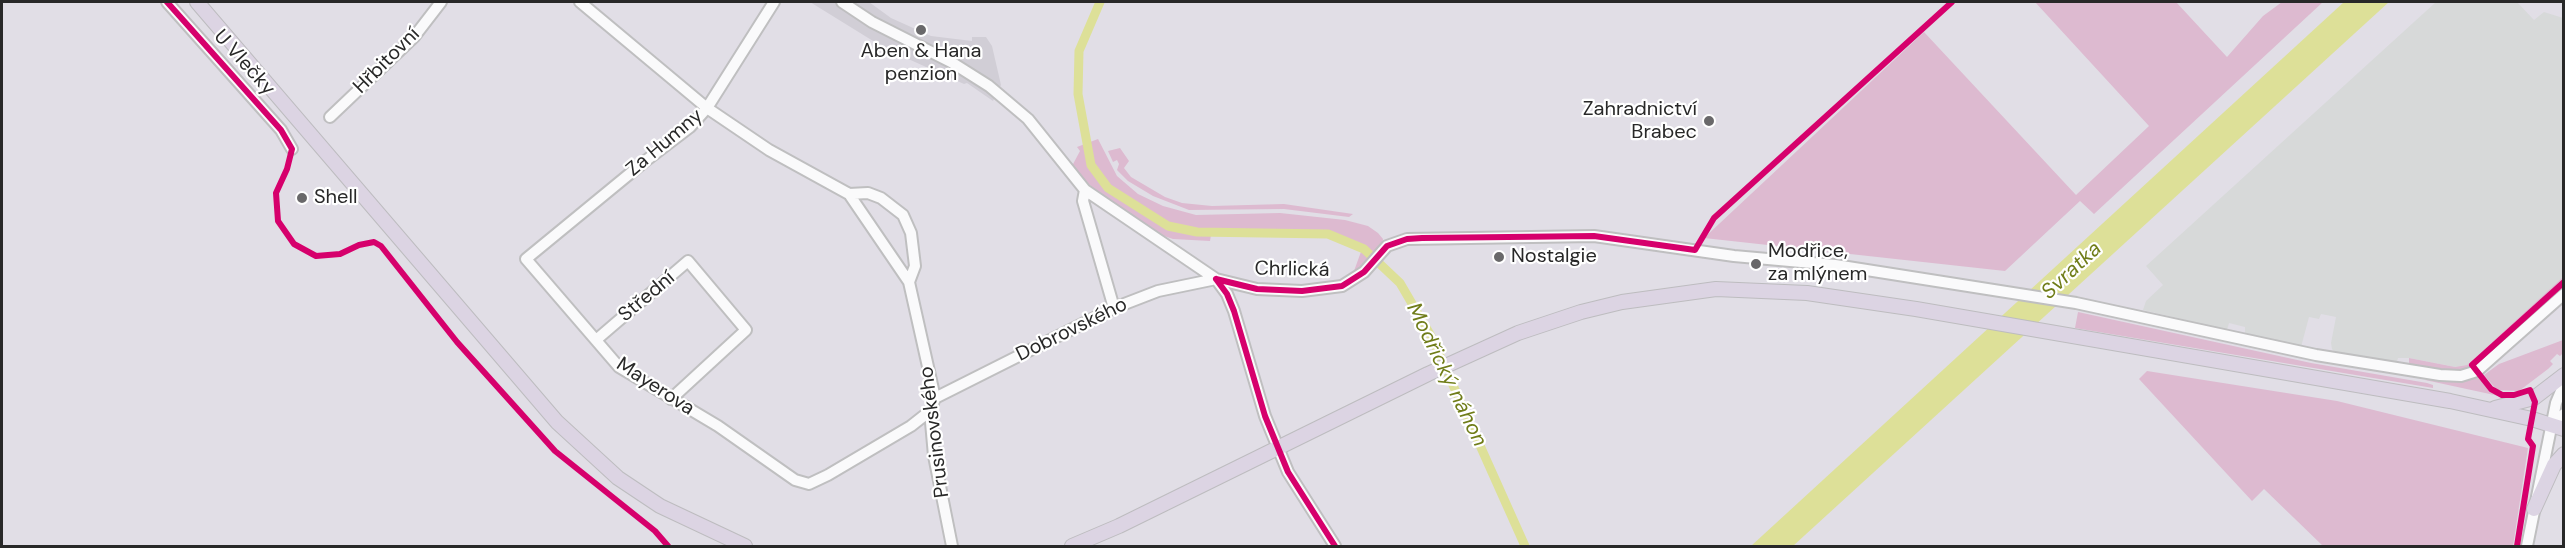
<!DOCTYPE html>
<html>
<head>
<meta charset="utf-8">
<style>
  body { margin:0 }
  #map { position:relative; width:2565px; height:548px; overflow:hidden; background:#e1dee6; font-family:"DM Sans",sans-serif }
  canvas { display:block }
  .frame { position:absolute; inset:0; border:3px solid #282828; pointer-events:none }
</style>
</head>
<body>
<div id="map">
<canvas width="2565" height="548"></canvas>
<div class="frame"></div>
</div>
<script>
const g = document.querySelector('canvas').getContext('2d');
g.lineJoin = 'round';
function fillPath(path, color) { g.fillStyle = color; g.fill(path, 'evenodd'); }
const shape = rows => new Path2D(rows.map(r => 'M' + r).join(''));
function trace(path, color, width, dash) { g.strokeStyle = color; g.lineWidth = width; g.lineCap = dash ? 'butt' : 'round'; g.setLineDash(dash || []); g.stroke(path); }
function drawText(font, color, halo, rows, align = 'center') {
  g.font = font + ' "DM Sans",sans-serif'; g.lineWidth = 4.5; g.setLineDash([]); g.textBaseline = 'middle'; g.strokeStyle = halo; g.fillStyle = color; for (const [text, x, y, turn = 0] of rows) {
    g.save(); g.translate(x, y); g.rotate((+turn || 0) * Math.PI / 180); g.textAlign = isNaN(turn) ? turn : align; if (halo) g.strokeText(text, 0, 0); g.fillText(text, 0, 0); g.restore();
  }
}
const industrial = shape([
  [2436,2,2517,2,2534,20,2544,12,2563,18,2563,277,2467,365,2455,367,2409,358,2398,358,2396,365,2338,356,2332,349,2331,343,2336,317,2321,314,2319,319,2309,317,2301,347,2245,334,2245,327,2229,323,2227,330,2143,310,2146,301,2163,285,2146,266]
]);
const green = shape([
  [2035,2,2176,2,2227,57,2263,16,2282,2,2323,2,2094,214,2080,201,2005,271,1704,238,1924,32,2076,195,2149,126],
  [1098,139,1117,176,1138,194,1163,206,1196,215,1280,213,1345,220,1368,226,1378,233,1383,239,1382,245,1363,270,1354,271,1362,249,1328,236,1211,235,1210,241,1173,239,1158,234,1100,196,1072,166,1080,151,1077,147],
  [1120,148,1129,161,1124,168,1131,177,1165,197,1182,203,1212,206,1284,204,1353,214,1349,217,1284,209,1189,210,1153,196,1128,181,1117,170,1119,164,1117,160,1113,162,1108,151],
  [2563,277,2563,280,2470,365,2472,369,2451,371,2413,366,2409,363,2409,358,2455,367,2467,365],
  [2078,312,2311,363,2427,383,2433,385,2433,388,2075,328],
  [2563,340,2563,353,2560,356,2557,354,2550,361,2553,364,2548,369,2519,391,2497,390,2484,375,2499,364],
  [2147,371,2337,401,2528,448,2513,546,2323,546,2264,489,2252,501,2139,379],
  [2479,378,2492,393,2499,396,2425,380,2459,381]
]);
const plaza = shape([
  [810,2,869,2,891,18,931,36,972,41,972,37,986,37,992,46,1001,85,993,101,967,83,964,84,886,49]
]);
const water = shape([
  [2344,2,2389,2,1793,546,1751,546]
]);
const canal = shape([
  [1100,2,1079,51,1078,94,1091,165,1108,188,1168,226,1197,232,1328,234,1364,249,1400,283,1431,336,1525,546]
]);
const minor = shape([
  [167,2,281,130,292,149],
  [580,2,707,108,769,150,849,194,909,282,935,398,930,411,934,456,952,546],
  [774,2,707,108,690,127,644,162,526,259,619,367,718,426,795,480,809,484,828,475,911,426,930,411],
  [842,2,872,22,951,62,989,86,1028,119,1085,190,1216,279,1227,294,1234,311,1265,416,1288,472,1335,546],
  [330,117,414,37,441,2],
  [1085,190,1083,201,1114,308],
  [849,194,868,193,881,198,903,215,911,233,915,266,909,282],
  [596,340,688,261,746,330,671,399],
  [935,398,1114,308,1158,291,1216,279,1257,289,1302,291,1342,286,1364,272,1387,246,1407,239,1594,236,1734,256,1835,265,2076,303,2316,355,2440,375,2461,376,2477,371,2564,294],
  [2552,425,2564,414],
  [2527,546,2556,403,2564,384]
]);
const major = shape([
  [197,2,557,422,618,478,660,506,745,546],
  [2495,408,2534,398,2564,375],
  [2534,509,2554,465,2564,454],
  [1072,546,1119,526,1428,374,1518,333,1581,312,1622,302,1716,289,1807,293,1916,309,2450,401,2532,419,2564,429]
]);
const cycleway = shape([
  [167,2,281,130,292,149,287,169,276,193,278,221,294,244,316,256,340,254,359,245,374,242,381,246,457,342,555,451,655,531,668,546],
  [1216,279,1257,289,1302,291,1342,286,1364,272,1387,246,1407,239,1422,238,1594,236,1695,250,1714,218,1952,2],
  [1216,279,1227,294,1234,311,1265,416,1288,472,1335,546],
  [2517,546,2533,446,2528,439,2535,402,2530,390,2514,395,2502,395,2491,389,2472,365,2564,282]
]);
const markers = [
  [921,30,6,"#69686a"],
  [1709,121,6,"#69686a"],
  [302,198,6,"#69686a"],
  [1499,257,6,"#69686a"],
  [1756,264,6,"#69686a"]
];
const poiNames = [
  ["Aben & Hana",921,52,"center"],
  ["penzion",921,75,"center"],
  ["Zahradnictví",1697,110,"right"],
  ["Brabec",1697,133,"right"],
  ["Shell",314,198],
  ["Modřice,",1768,252],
  ["za mlýnem",1768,275],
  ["Nostalgie",1511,257]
];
const streetNames = [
  ["Hřbitovní",387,61,-45],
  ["U Vlečky",244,63,48],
  ["Za Humny",665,143,-40],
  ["Chrlická",1292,270,1],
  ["Střední",647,297,-40],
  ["Dobrovského",1072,330,-26],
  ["Mayerova",655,387,33],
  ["Prusinovského",935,432,-97]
];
const waterNames = [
  ["Svratka",2072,271,-43],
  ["Modřický náhon",1446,375,64]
];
fillPath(industrial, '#d7d9d9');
fillPath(green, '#ddbad0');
fillPath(plaza, '#d1ced6');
fillPath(water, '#dde098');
trace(canal, '#dde098', 9);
trace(minor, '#bfbfc0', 14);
trace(major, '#bdbcbf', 16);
trace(minor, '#fafafb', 10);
trace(major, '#dcd4e3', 14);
trace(cycleway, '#d6006c', 6);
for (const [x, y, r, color] of markers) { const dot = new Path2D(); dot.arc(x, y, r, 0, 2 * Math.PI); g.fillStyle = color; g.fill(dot); trace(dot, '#fff', 2); }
drawText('20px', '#282828', '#fff', poiNames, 'left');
drawText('20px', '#282828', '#fff', streetNames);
drawText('italic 21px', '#707d19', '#fff', waterNames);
</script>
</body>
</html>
